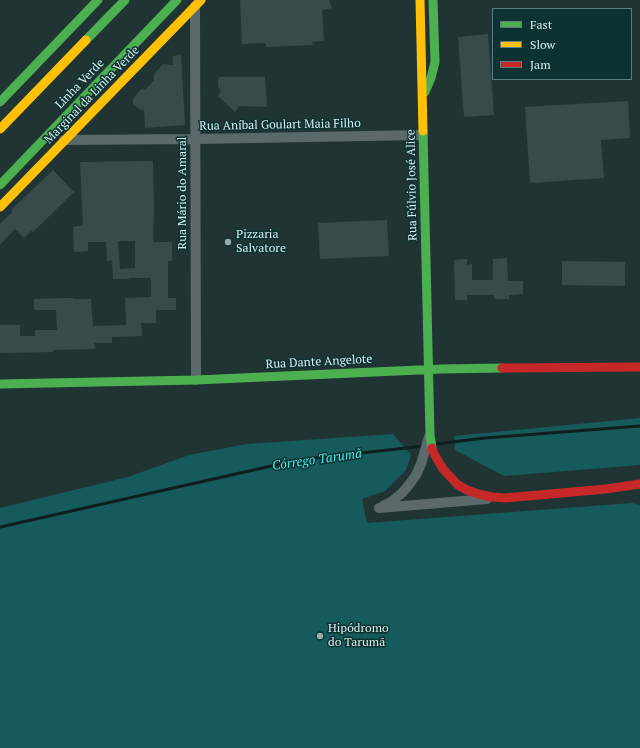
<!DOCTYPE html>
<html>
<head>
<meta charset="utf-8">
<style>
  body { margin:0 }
  #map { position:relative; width:640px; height:748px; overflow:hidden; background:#213434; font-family:"PT Serif",serif }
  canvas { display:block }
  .legend { position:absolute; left:492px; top:8px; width:140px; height:72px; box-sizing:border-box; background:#0d3232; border:1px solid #5f7d7d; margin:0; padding:5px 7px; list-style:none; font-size:12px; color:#daeeed }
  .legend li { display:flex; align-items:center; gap:8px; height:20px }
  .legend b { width:20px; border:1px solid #5f7d7d }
</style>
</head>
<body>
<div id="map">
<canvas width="640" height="748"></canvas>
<ul class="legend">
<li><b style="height:5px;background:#4caf50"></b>Fast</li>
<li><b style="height:5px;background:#ffc107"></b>Slow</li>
<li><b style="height:5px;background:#c62828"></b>Jam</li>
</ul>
</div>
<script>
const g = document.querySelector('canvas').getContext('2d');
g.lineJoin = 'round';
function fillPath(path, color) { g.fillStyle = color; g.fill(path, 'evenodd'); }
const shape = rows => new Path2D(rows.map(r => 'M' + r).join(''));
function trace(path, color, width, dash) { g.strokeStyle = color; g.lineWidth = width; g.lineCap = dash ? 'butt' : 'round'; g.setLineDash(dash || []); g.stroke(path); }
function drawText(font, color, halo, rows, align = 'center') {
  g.font = font + ' "PT Serif",serif'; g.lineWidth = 3; g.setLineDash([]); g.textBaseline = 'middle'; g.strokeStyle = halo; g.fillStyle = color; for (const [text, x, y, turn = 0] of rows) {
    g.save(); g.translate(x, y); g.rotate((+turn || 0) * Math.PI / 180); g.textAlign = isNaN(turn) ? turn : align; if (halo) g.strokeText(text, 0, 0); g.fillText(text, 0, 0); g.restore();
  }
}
const green = shape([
  [640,418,640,465,504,476,455,450,454,436],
  [393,434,411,455,406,470,385,491,362,499,367,523,632,503,640,505,640,748,0,748,0,508,128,477,189,455,247,444]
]);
const stream = shape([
  [436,444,485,438,640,426],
  [0,527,298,460,424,446]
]);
const building = shape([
  [240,0,329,0,332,8,322,10,324,41,312,42,313,45,266,47,265,43,242,44],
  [488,34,494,115,464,117,458,37],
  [181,55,185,125,145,128,144,110,139,109,133,104,133,99,141,89,145,90,154,80,154,74,163,64,173,65,173,56],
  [219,77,265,77,267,107,239,106,235,112,218,96,221,92,218,86,218,80],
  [628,101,630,138,601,140,604,178,530,183,525,107],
  [153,161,154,210,153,242,172,242,172,261,168,261,168,298,176,298,176,310,156,310,156,323,141,323,142,336,112,337,112,343,94,343,95,349,53,350,53,352,0,353,0,325,20,325,20,336,35,336,35,330,57,330,56,310,34,310,34,299,63,298,73,298,73,299,91,299,93,326,126,325,125,298,151,297,151,278,129,278,129,279,113,279,112,260,107,261,106,242,88,242,88,251,74,252,73,227,83,225,80,162],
  [118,241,135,241,135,268,120,269],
  [53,170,74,192,33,232,31,231,24,238,15,229,0,245,0,224,12,212,11,210],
  [387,220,389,256,320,259,318,223],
  [507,258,508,281,523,281,523,294,509,295,509,299,494,299,494,295,467,295,467,300,455,300,454,260,467,259,467,265,472,264,472,280,493,280,493,259],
  [562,261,625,262,625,286,562,285]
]);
const street = shape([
  [195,6,196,380],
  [64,140,196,139,423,135],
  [383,506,391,502,402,493,409,485,416,475,421,464,429,437],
  [379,508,487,499]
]);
const fast = shape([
  [86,40,125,0],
  [425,92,431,78,435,62,433,0],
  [0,102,98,0],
  [423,131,430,435,432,448],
  [0,185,177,0],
  [0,384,196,380,441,369,502,368]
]);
const slow = shape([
  [420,0,423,131],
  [0,129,86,40],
  [0,207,201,0]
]);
const jam = shape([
  [502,368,640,367],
  [432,448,433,452,443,469,458,485,467,490,478,494,492,497,505,498,606,489,640,484]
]);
const markers = [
  [228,242,4,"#99adac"],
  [320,636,4,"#99adac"]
];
const streetNames = [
  ["Linha Verde",80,84,-46],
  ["Marginal da Linha Verde",92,95,-46],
  ["Rua Aníbal Goulart Maia Filho",280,125,-1],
  ["Rua Fúlvio José Alice",412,185,-91],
  ["Rua Mário do Amaral",183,193,-90],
  ["Rua Dante Angelote",319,362,-3]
];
const poiNames = [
  ["Pizzaria",236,235],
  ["Salvatore",236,249],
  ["Hipódromo",328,629],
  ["do Tarumã",328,643]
];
const waterNames = [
  ["Córrego Tarumã",317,460,-8]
];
fillPath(green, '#165b5b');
trace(stream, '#0f1e1e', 3);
fillPath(building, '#394a4a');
trace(street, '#5a6a6a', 10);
trace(fast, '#4caf50', 9);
trace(slow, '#ffc107', 9);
trace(jam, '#c62828', 9);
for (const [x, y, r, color] of markers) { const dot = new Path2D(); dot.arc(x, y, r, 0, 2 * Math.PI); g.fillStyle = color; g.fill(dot); trace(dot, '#0d3232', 1.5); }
drawText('12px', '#daeeed', '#0d3232', streetNames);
drawText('12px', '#daeeed', '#0d3232', poiNames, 'left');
drawText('italic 13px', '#48edee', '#0d3232', waterNames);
</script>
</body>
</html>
